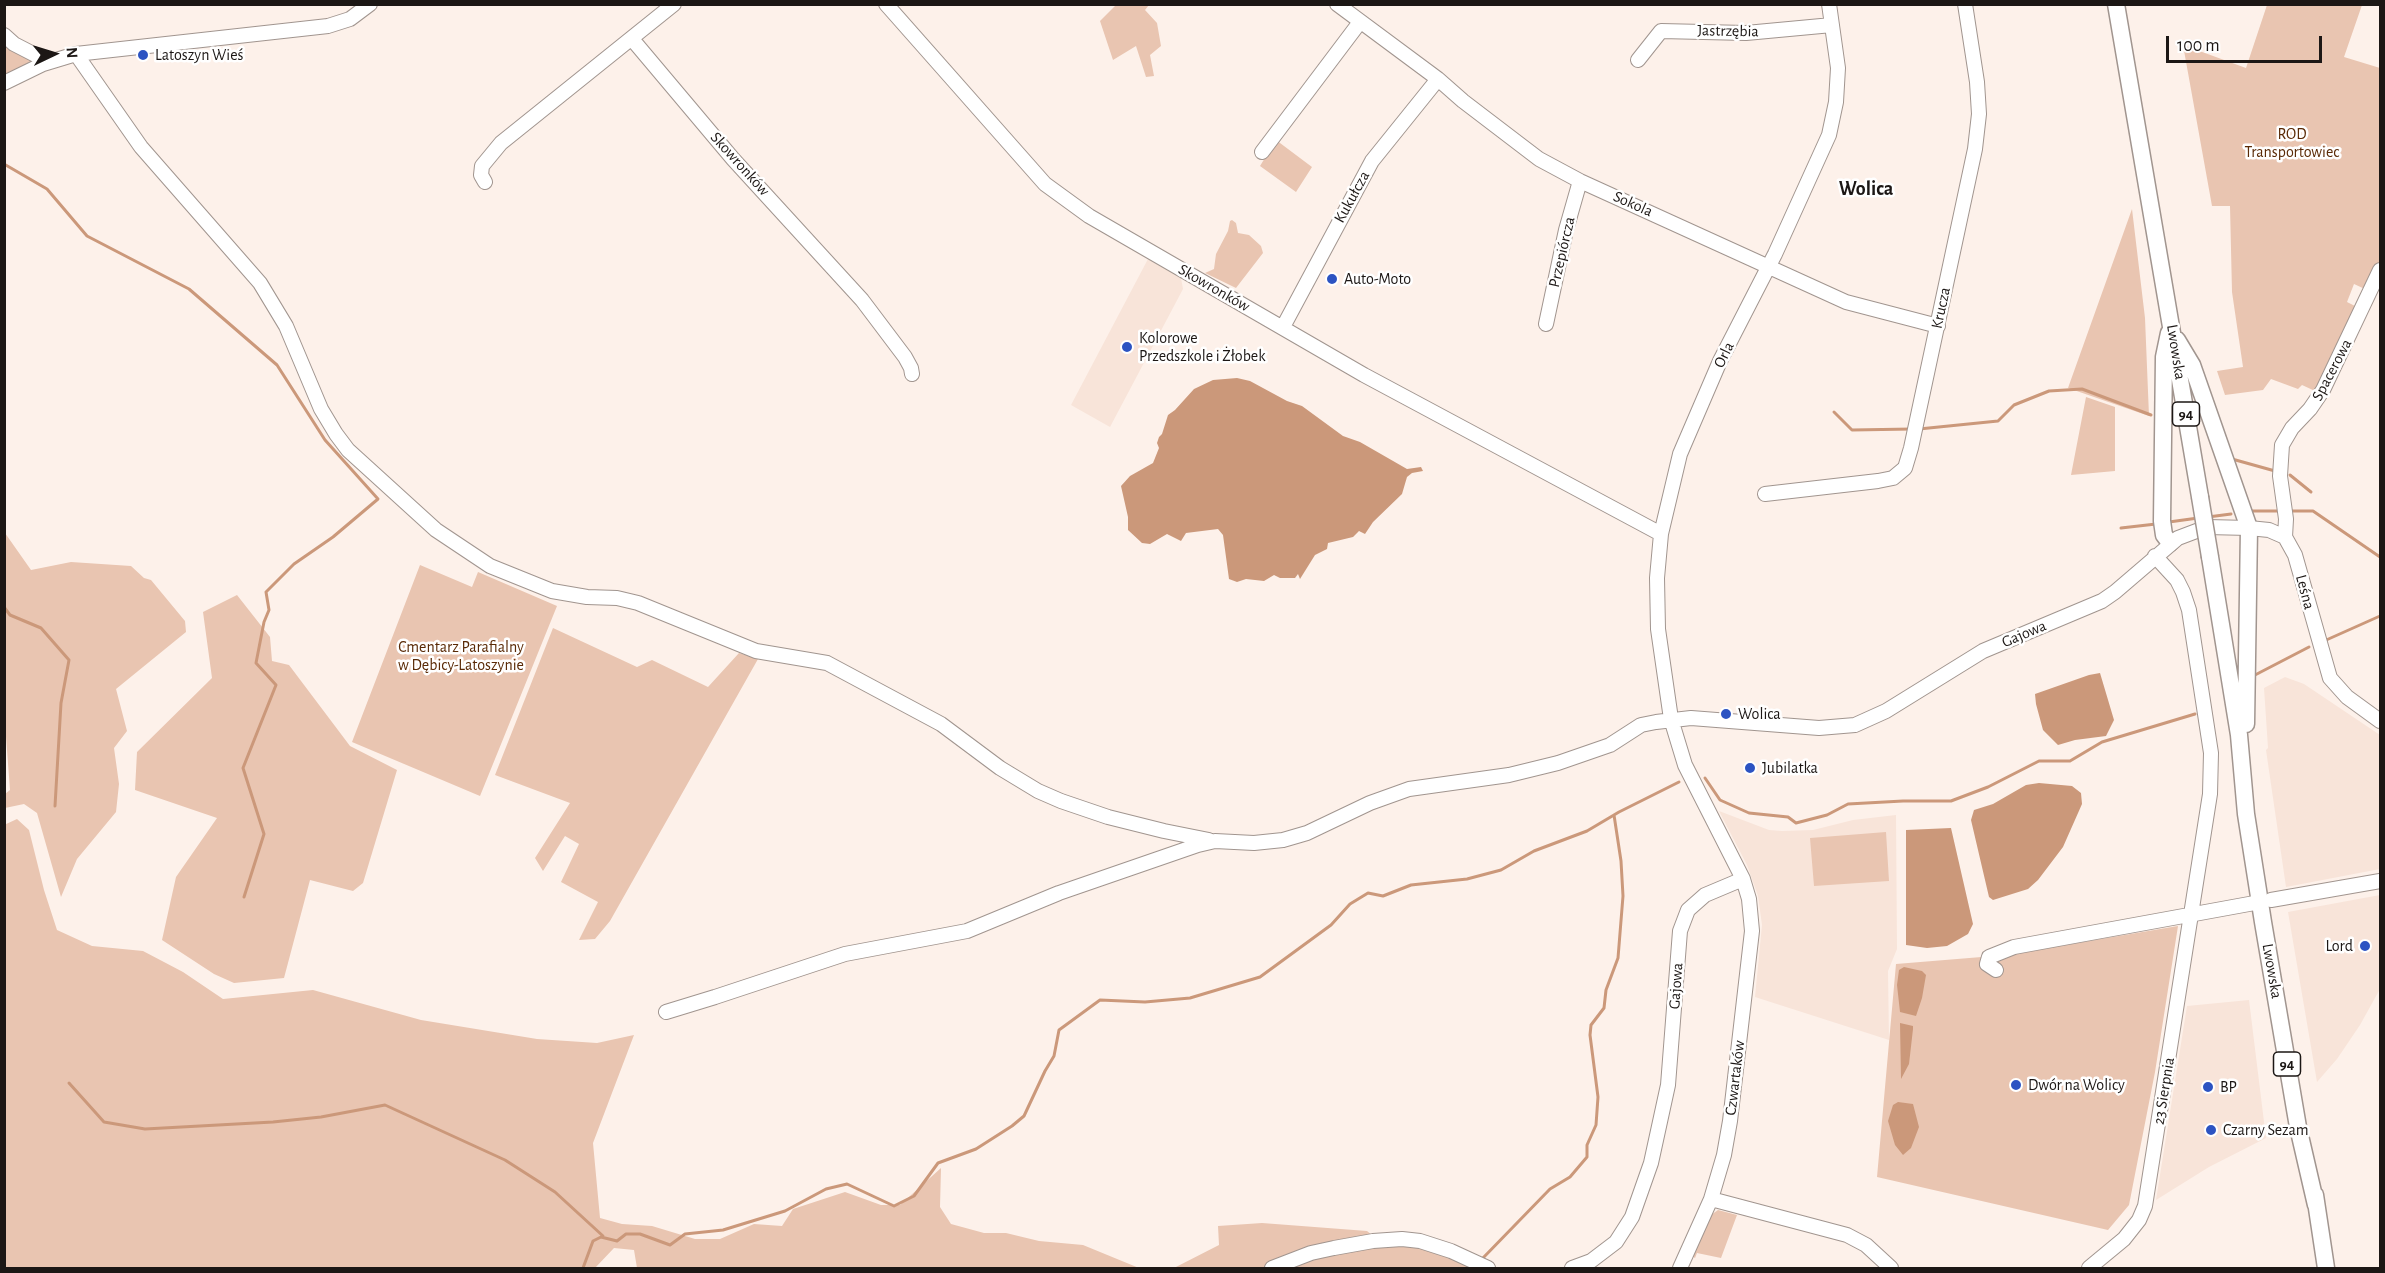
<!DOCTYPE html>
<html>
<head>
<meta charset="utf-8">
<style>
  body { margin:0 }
  #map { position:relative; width:2385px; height:1273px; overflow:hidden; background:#fdf1ea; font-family:"Alegreya Sans",sans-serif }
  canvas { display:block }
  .frame { position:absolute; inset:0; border:6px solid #1c1715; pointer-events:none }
  .north { position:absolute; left:24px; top:24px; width:60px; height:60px; -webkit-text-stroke:4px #fff; paint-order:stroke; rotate:86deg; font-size:16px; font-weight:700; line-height:24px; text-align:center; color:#1c1715 }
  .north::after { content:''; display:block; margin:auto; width:21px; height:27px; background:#1c1715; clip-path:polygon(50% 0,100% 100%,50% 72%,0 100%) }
  .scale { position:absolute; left:2166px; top:36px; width:156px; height:27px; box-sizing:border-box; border:3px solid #1c1715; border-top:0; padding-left:8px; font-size:18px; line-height:21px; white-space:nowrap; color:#1c1715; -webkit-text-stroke:4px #fff; paint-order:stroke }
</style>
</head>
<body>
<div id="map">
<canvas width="2385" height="1273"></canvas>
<div class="frame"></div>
<div class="north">N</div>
<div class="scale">100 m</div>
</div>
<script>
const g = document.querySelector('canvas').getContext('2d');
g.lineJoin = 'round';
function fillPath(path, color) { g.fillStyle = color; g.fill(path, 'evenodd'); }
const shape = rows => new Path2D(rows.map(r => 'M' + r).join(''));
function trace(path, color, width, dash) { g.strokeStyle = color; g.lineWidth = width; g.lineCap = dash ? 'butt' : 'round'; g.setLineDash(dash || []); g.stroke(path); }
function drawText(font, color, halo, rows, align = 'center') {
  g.font = font + ' "Alegreya Sans",sans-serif'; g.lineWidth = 5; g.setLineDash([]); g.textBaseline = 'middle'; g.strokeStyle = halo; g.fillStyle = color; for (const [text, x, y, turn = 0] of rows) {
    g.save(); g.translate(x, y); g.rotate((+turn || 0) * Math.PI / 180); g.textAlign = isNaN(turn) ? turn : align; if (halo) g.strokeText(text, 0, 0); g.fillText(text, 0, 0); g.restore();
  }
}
const built = shape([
  [1148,259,1181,278,1183,289,1110,427,1071,405],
  [2285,677,2304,684,2380,735,2380,869,2286,887,2266,750,2268,748,2264,688],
  [1719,811,1769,830,1782,831,1813,830,1853,820,1896,815,1897,949,1888,971,1889,1040,1755,997,1762,925,1758,896,1747,865],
  [2380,895,2380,989,2360,1025,2337,1059,2317,1082,2288,912],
  [2249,1000,2266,1138,2209,1167,2156,1200,2187,1006]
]);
const green = shape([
  [1116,5,1149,5,1145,10,1157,23,1161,46,1150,55,1154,76,1146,77,1136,46,1113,60,1100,21],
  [2267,5,2362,5,2344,57,2380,68,2380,260,2367,290,2354,284,2347,302,2359,308,2315,391,2302,385,2298,389,2271,379,2263,390,2225,395,2217,371,2243,367,2232,292,2230,206,2212,206,2183,45,2246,68],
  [5,40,31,61,5,77],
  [1276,140,1312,167,1296,192,1260,166],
  [2132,209,2145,318,2149,416,2068,388],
  [1232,220,1236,223,1238,233,1249,235,1261,246,1263,253,1236,288,1205,273,1214,269,1216,254,1228,231,1230,221],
  [2086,397,2115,407,2115,471,2071,475],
  [5,533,31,570,71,562,131,566,144,578,151,580,185,621,186,632,116,689,127,731,114,748,119,784,116,812,77,859,61,897,37,813,24,804,5,808,5,794,10,790,4,710],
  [420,565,472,587,478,572,557,606,480,796,352,742],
  [237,595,270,637,272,661,289,665,350,746,397,770,363,883,353,891,310,880,284,978,234,983,214,974,162,940,176,877,217,818,135,790,137,752,212,678,203,612],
  [553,628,637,667,652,660,708,687,739,653,758,659,610,921,595,939,579,940,598,902,561,882,579,844,565,836,543,871,535,858,570,803,495,775],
  [17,819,29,830,44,890,57,930,92,946,143,951,183,972,223,999,313,990,421,1020,537,1039,597,1043,634,1035,593,1143,600,1218,622,1224,652,1226,695,1239,720,1239,754,1224,782,1226,793,1209,845,1192,881,1205,900,1205,941,1168,940,1207,951,1224,984,1233,1006,1233,1039,1241,1083,1245,1139,1268,637,1268,634,1250,614,1248,595,1268,5,1268,4,825],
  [1886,832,1889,881,1814,886,1810,838],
  [2178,926,2155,1072,2129,1205,2108,1230,1877,1177,1896,964,2006,955],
  [1718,1210,1737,1215,1721,1258,1697,1253,1695,1258,1692,1256,1711,1215],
  [1262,1223,1367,1231,1383,1244,1404,1243,1445,1254,1476,1268,1174,1268,1219,1245,1218,1226]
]);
const water = shape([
  [1237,378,1250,381,1287,401,1302,406,1343,436,1360,442,1407,469,1421,467,1423,471,1412,473,1407,477,1402,494,1373,522,1365,534,1359,531,1353,537,1328,543,1327,549,1315,555,1300,579,1298,574,1295,578,1280,578,1274,575,1264,581,1246,579,1237,582,1229,579,1223,535,1218,529,1186,533,1181,541,1167,534,1150,544,1142,543,1128,530,1128,517,1121,486,1130,476,1153,463,1159,448,1157,443,1159,437,1162,434,1168,415,1175,410,1194,389,1213,380],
  [2100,673,2114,720,2106,736,2075,740,2058,745,2043,730,2036,704,2035,694,2089,675],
  [2039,783,2072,786,2081,793,2082,804,2063,847,2038,880,2028,889,1993,900,1989,897,1971,820,1974,810,1993,804,2026,785],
  [1951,828,1973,924,1968,934,1947,946,1927,948,1906,945,1906,830],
  [1904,967,1922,971,1926,975,1922,998,1916,1016,1900,1012,1897,985,1899,970],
  [1900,1023,1913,1026,1913,1029,1909,1064,1901,1079],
  [1898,1102,1913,1104,1919,1127,1911,1148,1903,1155,1895,1145,1888,1121,1893,1105]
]);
const stream = shape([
  [4,164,47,189,87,236,189,289,277,365,325,440,378,499,333,537,294,564,266,592,269,610,264,622,256,663,276,685,243,768,264,834,244,897],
  [1834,412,1852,430,1912,429],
  [1919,429,1998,421,2014,405,2049,391,2082,389,2151,415],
  [2232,459,2275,471],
  [2290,475,2311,492],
  [2252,511,2279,511],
  [2291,511,2313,511,2380,557],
  [2208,517,2231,514],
  [2169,522,2198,518],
  [2121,528,2156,524],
  [4,607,10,615,41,628,69,660,61,703,55,806],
  [2324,641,2380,616],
  [2255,675,2309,647],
  [1705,778,1720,800,1749,813,1788,817,1796,823,1827,815,1848,804,1903,801,1951,801,1988,787,2039,761,2070,761,2102,742,2195,714],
  [69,1083,104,1122,145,1129,273,1122,321,1117,385,1105,505,1160,555,1192,603,1236],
  [1482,1259,1550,1189,1570,1177,1587,1157,1587,1145,1596,1125,1598,1097,1590,1035,1591,1025,1604,1008,1606,990,1618,958,1623,896,1621,861,1614,815],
  [583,1268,593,1241,601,1237,617,1241,626,1234,640,1234,670,1245,685,1234,723,1230,785,1211,826,1189,847,1184,894,1206,914,1196,938,1163,976,1149,1012,1126,1024,1116,1045,1071,1054,1056,1059,1030,1100,1000,1145,1002,1190,998,1260,977,1331,925,1350,904,1368,893,1383,896,1411,885,1467,879,1501,870,1534,851,1587,831,1619,812,1679,782]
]);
const minor = shape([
  [886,4,1045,184,1089,216,1364,375,1661,534],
  [1337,4,1438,79,1463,101,1539,159,1580,181,1846,302,1938,326],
  [4,35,14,44,49,62],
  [632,39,733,159,862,300,905,357,911,368,912,374],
  [76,54,141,147,260,283,286,326,321,409,336,434,348,450,436,530,490,566,552,591,587,597,617,598,638,603,756,651,827,663,941,724,1000,768,1038,791,1061,801,1108,817,1164,831,1209,840],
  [1638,60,1661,31,1746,33,1832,25],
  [4,83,43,64,76,54,328,26,350,19,370,4],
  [1262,152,1360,22],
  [485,182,481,175,482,166,501,143,674,4],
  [1546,324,1566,230,1580,181],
  [1283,327,1372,161,1438,79],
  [1765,494,1878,481,1893,478,1905,468,1911,448,1975,149,1979,114,1977,82,1965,4],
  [2285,537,2286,519,2280,476,2282,445,2292,428,2310,409,2323,390,2380,270],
  [2271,900,2380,881],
  [1996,970,1987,964,1989,957,2014,947,2260,902],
  [666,1012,715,997,845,954,967,931,1059,893,1198,845,1215,841,1254,843,1283,840,1307,833,1370,803,1409,789,1509,775,1558,763,1610,745,1641,725,1656,722,1691,718,1819,728,1855,725,1886,711,1983,651,2102,601,2115,592,2178,538,2207,527,2249,528,2269,530,2285,537,2295,555,2330,678,2347,697,2380,721],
  [1711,1199,1847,1235,1866,1245,1891,1268],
  [1272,1268,1311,1253,1334,1248,1373,1241,1402,1239,1420,1241,1451,1251,1488,1268],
  [1572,1268,1591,1261,1616,1242,1632,1217,1651,1163,1668,1085,1680,931,1688,910,1705,895,1743,879],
  [1680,1268,1711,1199,1724,1155,1730,1121,1752,931,1749,899,1743,879,1685,765,1671,719,1658,629,1657,578,1661,534,1680,454,1720,361,1775,254,1829,135,1836,102,1838,68,1829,4],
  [2089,1268,2124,1239,2139,1220,2145,1206,2210,794,2211,753,2189,610,2183,592,2177,580,2155,556]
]);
const major = shape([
  [2116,4,2200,497],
  [2169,333,2164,357,2162,521,2164,535,2170,543],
  [2177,340,2192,365,2249,528,2246,724],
  [2210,557,2239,735,2246,814,2263,922,2298,1127,2316,1205],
  [2315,1195,2326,1268]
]);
const majorBridge = shape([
  [2200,497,2210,557]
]);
const markers = [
  [143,55,6,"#2c53c2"],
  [1332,279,6,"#2c53c2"],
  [1127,347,6,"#2c53c2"],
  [1726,714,6,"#2c53c2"],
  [1750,768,6,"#2c53c2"],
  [2365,946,6,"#2c53c2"],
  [2016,1085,6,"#2c53c2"],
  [2208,1087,6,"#2c53c2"],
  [2211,1130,6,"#2c53c2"]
];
const shields = [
  [2186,414,27],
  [2287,1064,27]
];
const shieldNames = [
  ["94",2186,414],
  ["94",2287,1064]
];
const streetNames = [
  ["Jastrzębia",1728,31,1],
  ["Skowronków",740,164,48],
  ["Kukułcza",1352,197,-61],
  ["Sokola",1633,204,24],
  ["Przepiórcza",1562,252,-77],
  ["Skowronków",1214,288,30],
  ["Krucza",1941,308,-78],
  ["Lwowska",2176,352,81],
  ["Orla",1724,355,-64],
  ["Spacerowa",2332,370,-62],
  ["Leśna",2305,592,75],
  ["Gajowa",2024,634,-23],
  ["Lwowska",2272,971,80],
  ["Gajowa",1676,986,-86],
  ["Czwartaków",1735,1078,-83],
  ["23 Sierpnia",2164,1091,-81]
];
const poiNames = [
  ["Latoszyn Wieś",155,55],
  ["Auto-Moto",1344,279],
  ["Kolorowe",1139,338],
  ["Przedszkole i Żłobek",1139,356],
  ["Wolica",1738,714],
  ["Jubilatka",1762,768],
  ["Lord",2353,946,"right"],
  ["Dwór na Wolicy",2028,1085],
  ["BP",2220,1087],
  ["Czarny Sezam",2223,1130]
];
const parkNames = [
  ["ROD",2292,134],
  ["Transportowiec",2292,152],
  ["Cmentarz Parafialny",461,647],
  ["w Dębicy-Latoszynie",461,665]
];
const quarterNames = [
  ["Wolica",1866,189]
];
fillPath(built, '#f8e4d9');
fillPath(green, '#e9c5b1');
fillPath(water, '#cb987a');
trace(stream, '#cb987a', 3);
trace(minor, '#a1958f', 16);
trace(major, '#a1958f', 19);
trace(minor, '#fff', 14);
trace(major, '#fff', 16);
trace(majorBridge, '#a1958f', 19, []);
trace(majorBridge, '#fff', 16);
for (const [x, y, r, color] of markers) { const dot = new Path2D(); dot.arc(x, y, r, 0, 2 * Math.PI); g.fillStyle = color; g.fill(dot); trace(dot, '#fff', 2); }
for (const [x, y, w] of shields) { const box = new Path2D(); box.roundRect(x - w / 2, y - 12, w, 24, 4.5); g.fillStyle = '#fff'; g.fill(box); trace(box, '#1c1715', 1.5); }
drawText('bold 15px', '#1c1715', null, shieldNames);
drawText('16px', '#1c1715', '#fff', streetNames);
drawText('16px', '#1c1715', '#fff', poiNames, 'left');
drawText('16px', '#5a2a06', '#fff', parkNames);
drawText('bold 20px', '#1c1715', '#fff', quarterNames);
</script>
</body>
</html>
